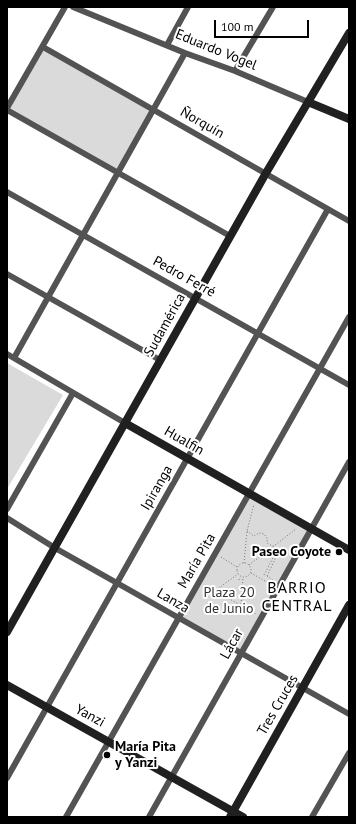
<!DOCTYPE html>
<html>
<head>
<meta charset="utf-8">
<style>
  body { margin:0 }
  #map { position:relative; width:356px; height:824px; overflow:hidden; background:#fff; font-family:"PT Sans",sans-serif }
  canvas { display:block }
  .frame { position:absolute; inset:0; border:8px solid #000; pointer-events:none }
  .scale { position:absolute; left:214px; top:20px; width:95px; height:18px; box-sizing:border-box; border:2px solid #000; border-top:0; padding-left:5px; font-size:12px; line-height:14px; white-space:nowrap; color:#000; -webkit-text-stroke:3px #fff; paint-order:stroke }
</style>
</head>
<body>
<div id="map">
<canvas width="356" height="824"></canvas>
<div class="frame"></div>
<div class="scale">100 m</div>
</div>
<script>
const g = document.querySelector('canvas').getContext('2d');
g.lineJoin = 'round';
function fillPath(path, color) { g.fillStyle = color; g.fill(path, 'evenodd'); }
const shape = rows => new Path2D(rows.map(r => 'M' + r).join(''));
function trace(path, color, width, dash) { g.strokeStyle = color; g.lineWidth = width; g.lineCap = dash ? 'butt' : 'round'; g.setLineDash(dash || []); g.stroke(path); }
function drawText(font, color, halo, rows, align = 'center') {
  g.font = font + ' "PT Sans",sans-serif'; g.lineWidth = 4; g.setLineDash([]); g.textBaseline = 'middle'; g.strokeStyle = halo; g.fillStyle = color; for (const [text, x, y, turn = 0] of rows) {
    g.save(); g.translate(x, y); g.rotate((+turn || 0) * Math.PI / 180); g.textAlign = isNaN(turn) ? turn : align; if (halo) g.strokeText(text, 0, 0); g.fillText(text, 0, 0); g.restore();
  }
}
const green = shape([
  [43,47,154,110,118,173,7,108],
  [7,363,63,395,7,489],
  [249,493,311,529,241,653,178,618]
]);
const path = shape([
  [247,531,254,536,259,533,264,534,267,538,267,543,274,547],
  [221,557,237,567],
  [244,563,247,531,254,504],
  '237 570a7 7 0 1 1 14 0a7 7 0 1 1-14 0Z',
  [249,565,296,529],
  [251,573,272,585],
  [264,575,275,554,277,555,267,576],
  [267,576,274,581],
  [239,580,240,577],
  [205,585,256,614],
  [216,590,238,574],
  [241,604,243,578]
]);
const street = shape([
  [73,7,185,53,235,71,308,102],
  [167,45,188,7],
  [43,47,349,221],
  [235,71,273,7],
  [7,108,65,7],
  [7,110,230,236],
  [7,192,349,385],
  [7,274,160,360],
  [7,354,125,423],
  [14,358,185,53],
  [7,509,73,393],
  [7,518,55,548,349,714],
  [7,778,328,209],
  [66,817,349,317],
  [149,817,349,462],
  [312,817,349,753]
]);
const secondary = shape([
  [308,102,349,119],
  [125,423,349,550],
  [7,632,266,173,349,33],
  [7,685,243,817],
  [230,817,349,605]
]);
const markers = [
  [339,552,4,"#000"],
  [107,755,4,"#000"]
];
const streetNames = [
  ["Eduardo Vogel",216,50,22],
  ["Ñorquín",202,123,30],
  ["Pedro Ferré",184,277,29],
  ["Sudamérica",165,325,-61],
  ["Hualfin",184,441,30],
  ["Ipiranga",157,488,-60],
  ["María Pita",197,561,-60],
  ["Lanza",173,601,30],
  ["Lácar",232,644,-61],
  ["Tres Cruces",278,705,-60],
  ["Yanzi",90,716,29]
];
const poiNames = [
  ["Paseo Coyote",331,552],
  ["María Pita",115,747,"left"],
  ["y Yanzi",115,763,"left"]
];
const parkNames = [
  ["Plaza 20",229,593],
  ["de Junio",229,609]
];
const quarterNames = [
  ["BARRIO",297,588],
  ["CENTRAL",297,606]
];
fillPath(green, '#dadada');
trace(path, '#757575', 1, [1, 2]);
trace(street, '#535353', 6);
trace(secondary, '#202020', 8);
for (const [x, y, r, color] of markers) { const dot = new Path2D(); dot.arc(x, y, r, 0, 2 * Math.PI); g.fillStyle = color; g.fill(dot); trace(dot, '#fff', 1.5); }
drawText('14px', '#000', '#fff', streetNames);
drawText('bold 14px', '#000', '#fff', poiNames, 'right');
drawText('14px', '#313131', '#fff', parkNames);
g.letterSpacing = '1px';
drawText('16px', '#000', '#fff', quarterNames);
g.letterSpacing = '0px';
</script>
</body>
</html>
